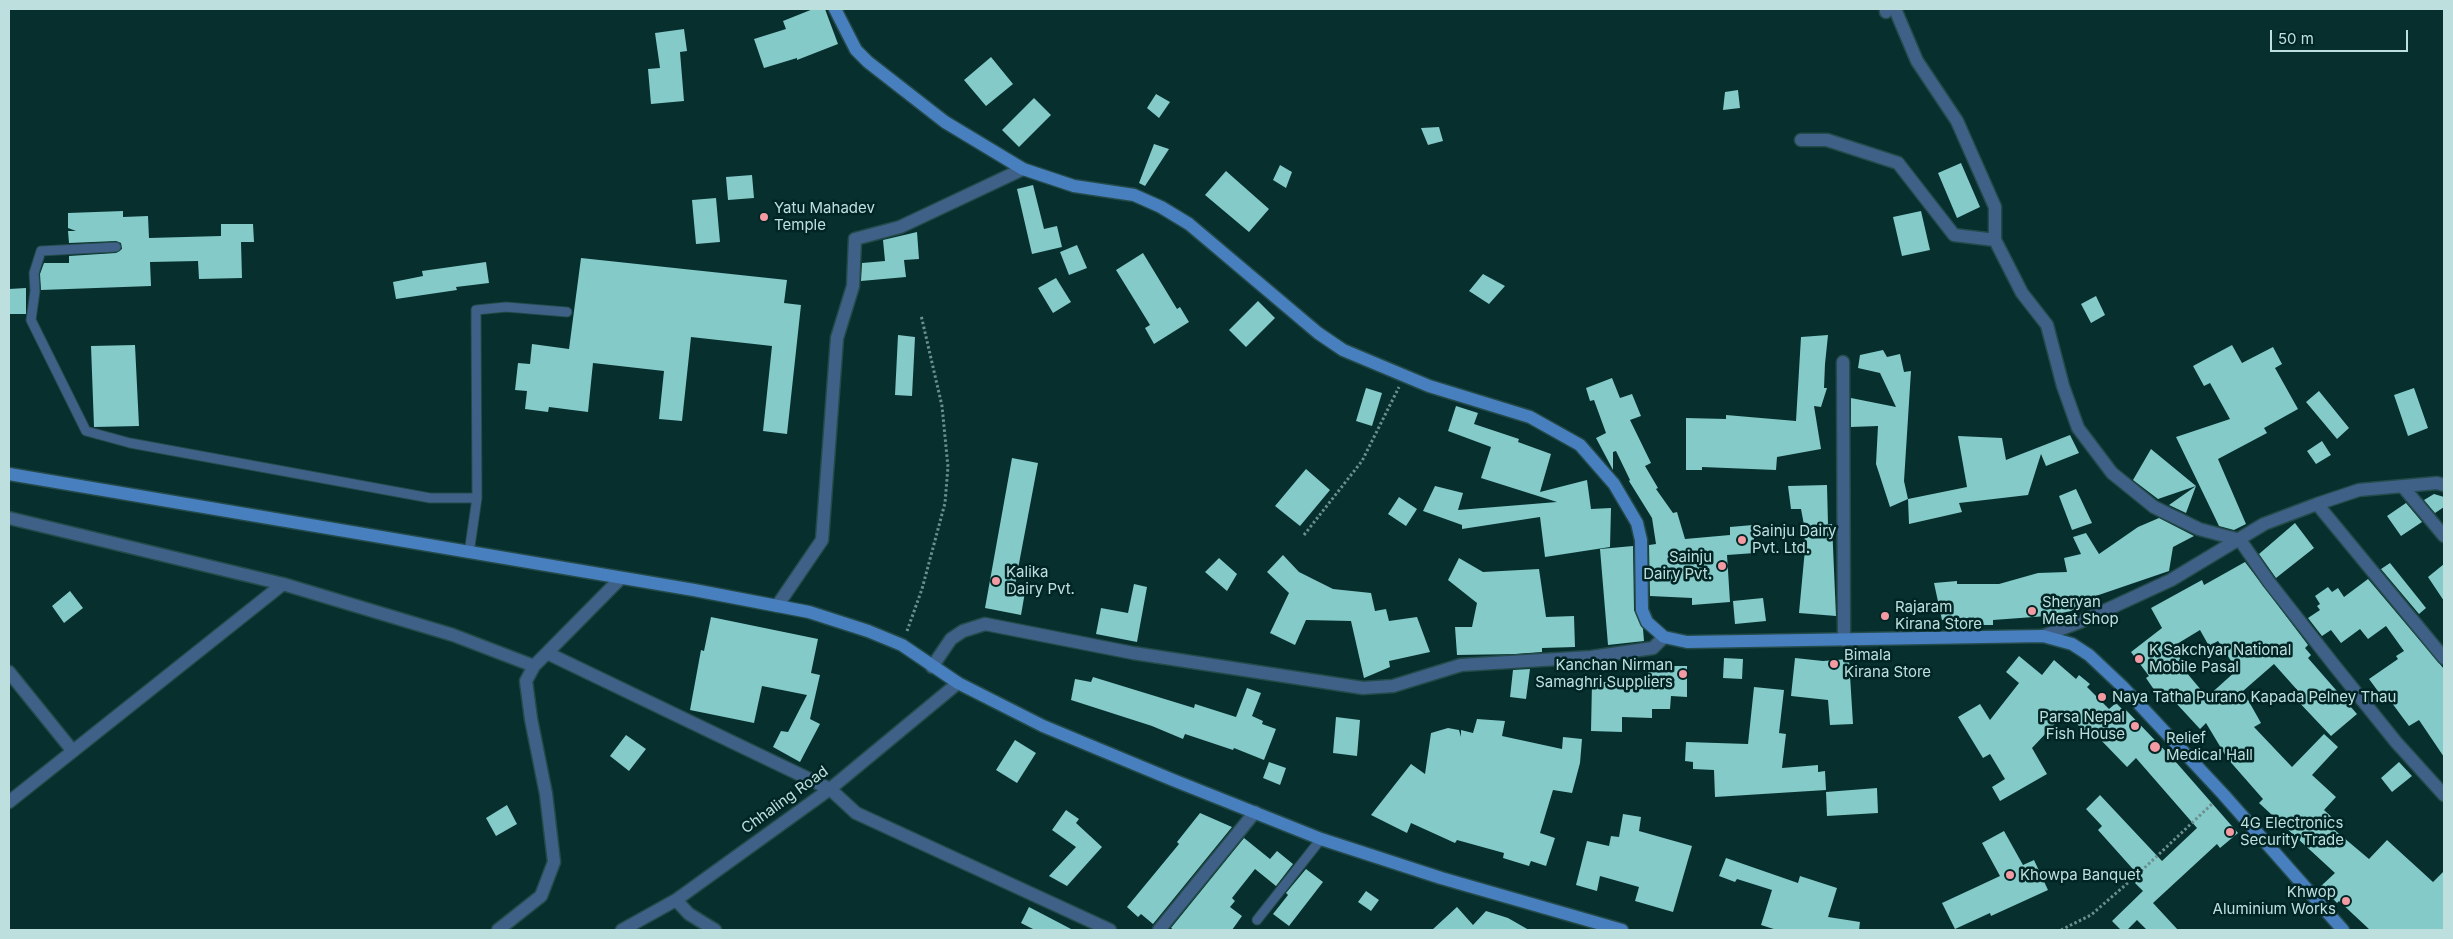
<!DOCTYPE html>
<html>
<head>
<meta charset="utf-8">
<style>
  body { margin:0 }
  #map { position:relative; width:2453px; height:939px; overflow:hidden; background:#072f2e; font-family:Inter,sans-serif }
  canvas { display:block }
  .frame { position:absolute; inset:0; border:10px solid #bde0de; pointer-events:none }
  .scale { position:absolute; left:2270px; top:30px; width:138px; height:22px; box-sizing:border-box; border:2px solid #bde0de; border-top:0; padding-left:6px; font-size:15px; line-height:18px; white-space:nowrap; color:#bde0de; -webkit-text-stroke:4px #002524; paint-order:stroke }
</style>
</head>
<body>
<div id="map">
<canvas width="2453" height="939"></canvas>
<div class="frame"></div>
<div class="scale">50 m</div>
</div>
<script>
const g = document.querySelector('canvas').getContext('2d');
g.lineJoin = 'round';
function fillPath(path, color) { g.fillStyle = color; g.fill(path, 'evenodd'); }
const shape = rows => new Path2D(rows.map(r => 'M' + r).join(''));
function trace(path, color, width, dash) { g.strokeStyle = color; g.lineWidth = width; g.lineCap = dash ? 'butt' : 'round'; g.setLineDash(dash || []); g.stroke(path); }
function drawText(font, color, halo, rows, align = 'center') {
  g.font = font + ' Inter,sans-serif'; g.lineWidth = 5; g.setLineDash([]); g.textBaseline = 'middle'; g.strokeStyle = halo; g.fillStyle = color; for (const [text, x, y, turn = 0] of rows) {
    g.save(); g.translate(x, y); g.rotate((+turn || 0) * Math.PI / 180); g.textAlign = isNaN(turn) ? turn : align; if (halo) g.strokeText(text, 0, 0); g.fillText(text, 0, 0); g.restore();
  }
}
const building = shape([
  [813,9,825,9,838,44,797,60,797,58,764,68,754,39,786,29,783,21],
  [684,29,687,51,680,52,684,101,651,104,648,69,660,68,655,33],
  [991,57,1013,84,986,106,964,80],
  [1738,90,1740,108,1723,110,1725,92],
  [1156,94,1170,102,1159,118,1147,108],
  [1034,98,1051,115,1019,147,1002,130],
  [1439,127,1443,141,1428,145,1421,128],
  [1154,144,1169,149,1145,186,1139,183],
  [1961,163,1980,207,1957,218,1938,173],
  [1280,165,1292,172,1286,188,1273,180],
  [1226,171,1269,209,1249,232,1205,195],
  [752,175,754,198,728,200,726,177],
  [1033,185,1044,229,1057,226,1062,247,1032,254,1017,189],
  [716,198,720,242,696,244,692,200],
  [123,211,123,217,148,216,149,238,221,236,221,224,253,224,254,242,241,242,242,278,199,279,198,261,150,262,151,286,41,290,40,274,44,263,69,263,69,256,116,253,122,249,121,243,116,241,69,243,68,231,76,231,68,228,68,213],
  [1921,211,1930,250,1902,256,1893,217],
  [917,232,919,259,904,260,906,277,861,281,862,263,885,261,883,240],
  [1077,245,1087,268,1069,275,1060,252],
  [1143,253,1177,309,1180,307,1189,322,1154,344,1145,328,1150,325,1116,270],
  [581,258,787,280,784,303,801,305,787,434,763,431,772,346,691,337,682,421,659,419,664,371,593,363,588,412,549,407,548,412,525,409,527,391,515,390,518,363,530,364,532,344,569,349],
  [486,262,489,283,456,287,457,290,396,299,393,282,423,276,422,271],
  [1483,274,1505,286,1489,304,1469,291],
  [1056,278,1071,302,1053,313,1038,288],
  [26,288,26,314,9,314,9,289],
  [2096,296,2105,315,2091,323,2081,304],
  [1258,301,1275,318,1246,347,1229,330],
  [898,335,915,337,912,396,895,395],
  [1828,335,1825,364,1824,388,1827,388,1821,407,1814,406,1821,449,1777,457,1776,470,1702,467,1702,470,1686,470,1686,418,1726,419,1726,415,1796,421,1801,337],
  [135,345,139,426,94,427,91,346],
  [2232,345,2242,363,2273,347,2282,364,2275,368,2298,409,2264,428,2267,433,2218,459,2246,524,2234,530,2219,526,2176,437,2230,419,2210,383,2204,386,2193,366],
  [1883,350,1887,357,1900,354,1904,372,1911,371,1904,481,1908,499,1890,507,1876,464,1878,426,1851,427,1851,398,1896,407,1880,373,1858,368,1860,355],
  [1612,378,1620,398,1632,394,1641,416,1630,420,1651,463,1645,466,1658,488,1656,489,1673,513,1677,512,1685,539,1730,535,1730,527,1753,525,1755,553,1727,555,1730,602,1692,605,1692,598,1650,596,1649,545,1656,544,1652,518,1629,481,1630,480,1616,451,1613,452,1613,470,1596,438,1606,433,1594,400,1590,401,1586,388],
  [1366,388,1382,393,1372,426,1356,421],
  [2414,388,2428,428,2408,436,2394,395],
  [2319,391,2349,428,2337,439,2306,402],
  [1456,406,1478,413,1474,424,1519,439,1518,442,1551,454,1540,492,1587,480,1591,509,1611,508,1610,547,1545,557,1540,517,1462,529,1462,525,1423,511,1435,486,1463,493,1458,510,1557,502,1481,478,1491,447,1448,431],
  [2070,435,2079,453,2046,466,2041,454,2028,495,1959,503,1962,512,1909,524,1908,499,1967,487,1958,436,2002,438,2006,460],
  [2322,441,2331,455,2316,464,2307,451],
  [2151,449,2196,486,2158,499,2133,480],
  [1012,458,1038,463,1014,590,1025,592,1021,615,985,608],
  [1306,469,1330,490,1300,526,1275,506],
  [1827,485,1828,524,1832,524,1836,616,1799,613,1805,549,1804,525,1801,509,1791,509,1788,486],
  [2196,486,2186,513,2169,505],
  [2076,489,2092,523,2072,530,2059,496],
  [2434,494,2444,497,2444,507,2435,513,2424,500],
  [1399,497,1417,509,1406,526,1388,514],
  [2406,503,2422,522,2401,536,2387,516],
  [2159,518,2194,536,2173,547,2169,571,2087,599,2088,601,2071,611,2047,616,1993,620,1993,625,1969,625,1968,618,1942,620,1934,583,1957,581,1957,584,1999,584,2038,573,2067,572,2064,558,2081,554,2073,537,2086,533,2099,554,2138,527],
  [2295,523,2314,548,2276,578,2259,554],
  [1633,546,1634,610,1643,629,1644,641,1608,645,1600,549],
  [1283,555,1299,572,1333,589,1371,593,1375,611,1386,609,1389,621,1417,617,1430,652,1389,661,1390,667,1364,678,1351,621,1306,620,1295,645,1270,633,1289,593,1267,572],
  [1219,558,1237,574,1227,591,1205,572],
  [1459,558,1483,572,1539,569,1546,617,1574,616,1575,647,1542,648,1542,652,1515,654,1457,655,1455,627,1472,627,1477,603,1448,580],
  [2245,562,2308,645,2305,648,2311,655,2308,658,2357,714,2331,736,2294,697,2299,692,2274,664,2243,691,2261,723,2254,727,2292,767,2324,734,2338,747,2312,775,2336,797,2324,810,2336,821,2331,827,2369,859,2387,840,2433,882,2444,871,2444,930,2370,930,2339,901,2337,903,2321,886,2335,873,2259,803,2263,799,2227,758,2206,723,2200,729,2163,689,2157,694,2146,678,2149,676,2131,652,2162,628,2151,608,2202,580,2204,585],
  [2200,630,2209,646,2218,641,2237,670,2207,697,2186,672,2189,670,2172,647],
  [2390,563,2426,608,2419,614,2381,569],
  [2444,564,2444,601,2428,577],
  [2368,579,2444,669,2444,757,2419,720,2409,726,2386,695,2383,698,2369,679,2398,659,2396,656,2404,651,2386,626,2368,639,2360,629,2341,643,2331,630,2322,636,2308,618,2320,610,2317,606,2320,604,2315,596,2328,587,2332,592,2338,588,2344,597],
  [1134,584,1147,587,1137,642,1096,634,1101,608,1128,613],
  [70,591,83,608,64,623,52,606],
  [1763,598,1766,621,1735,624,1733,601],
  [711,617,818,639,811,673,820,675,810,719,820,724,800,762,773,747,781,731,788,732,807,695,762,686,754,723,690,710,701,650,704,651],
  [2019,656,2042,675,2054,660,2076,679,2079,675,2090,684,2087,687,2109,709,2116,703,2124,711,2125,709,2175,761,2238,833,2220,848,2217,844,2153,903,2178,930,2147,930,2137,920,2127,930,2121,930,2112,921,2143,891,2135,883,2140,877,2098,830,2102,826,2086,809,2100,795,2162,861,2197,828,2136,758,2127,767,2097,736,2092,740,2066,712,2032,748,2047,774,2000,801,1992,787,2005,779,1990,754,1983,758,1958,717,1980,704,1990,720,2019,683,2006,672],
  [1724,658,1743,659,1742,679,1723,678],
  [1795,658,1823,661,1849,659,1853,724,1830,725,1828,700,1791,696],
  [1668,666,1687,666,1687,697,1671,696,1670,709,1652,709,1652,718,1622,717,1622,732,1591,731,1592,682,1640,682,1640,678,1648,678,1648,671,1668,672],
  [1530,669,1526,699,1510,697,1513,670],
  [1093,677,1194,708,1195,704,1236,717,1247,688,1261,693,1252,716,1263,721,1262,724,1276,729,1264,760,1234,748,1233,750,1185,734,1183,739,1152,726,1071,700,1075,679,1091,682],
  [1754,687,1784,690,1779,733,1786,734,1782,768,1818,765,1818,772,1825,771,1826,790,1715,797,1714,770,1693,769,1693,762,1685,761,1686,742,1748,744],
  [1336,717,1360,720,1357,756,1333,753],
  [1477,719,1505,721,1502,736,1562,749,1563,737,1582,739,1580,763,1572,793,1553,790,1540,833,1555,838,1546,866,1531,861,1529,866,1503,858,1504,853,1457,840,1455,843,1411,823,1407,833,1371,815,1411,764,1425,774,1431,733,1448,728,1459,730,1461,737,1461,730,1473,733],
  [626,735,646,749,629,771,610,756],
  [1015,740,1036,753,1017,783,996,770],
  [1269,762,1286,768,1280,785,1263,778],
  [2399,762,2412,776,2392,792,2381,778],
  [1877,788,1878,813,1827,816,1826,792],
  [507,805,517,824,496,836,486,818],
  [1066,810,1079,819,1076,823,1102,847,1067,886,1049,876,1076,847,1052,830],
  [1200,813,1232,827,1153,924,1141,914,1138,917,1127,907,1179,844,1177,842],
  [1623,814,1641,817,1639,831,1692,846,1673,912,1635,901,1639,887,1600,876,1597,891,1576,885,1587,841,1609,846,1611,836,1619,837],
  [2004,831,2023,865,2034,860,2048,890,1991,916,1990,913,1955,929,1942,903,2000,876,1982,843],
  [1244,838,1270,859,1277,851,1293,864,1276,886,1255,869,1232,898,1235,901,1230,907,1242,916,1232,930,1174,930,1171,928],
  [1726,858,1798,883,1800,876,1837,888,1828,917,1860,922,1859,930,1777,930,1761,925,1772,890,1737,879,1735,882,1719,876],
  [1306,869,1323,882,1289,926,1273,914,1288,895,1286,893],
  [1366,891,1379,900,1371,911,1358,902],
  [1029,907,1073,930,1035,930,1021,923],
  [1457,907,1473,925,1486,911,1508,918,1529,930,1432,930]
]);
const path = shape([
  [1304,535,1362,461,1399,387],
  [907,631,922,589,945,503,948,467,942,406,921,315],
  [2061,930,2091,915,2138,874,2213,803]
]);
const service = shape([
  [116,247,41,251,34,273,35,291,31,320,86,431,130,443,430,498,477,498],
  [469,553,477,498,476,310,506,307,567,312],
  [1257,920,1321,839]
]);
const minor = shape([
  [1895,9,1917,61,1957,121,1995,207,1995,240],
  [1886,12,1886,9],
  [1801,140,1827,140,1898,163,1954,235,1995,240,2022,293,2047,325,2063,386,2078,428,2112,473,2154,507,2199,529,2240,540,2269,582,2334,665,2396,742,2444,795],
  [1843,362,1844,640],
  [2404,488,2444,536],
  [2317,504,2444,658],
  [9,518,283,584,453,635,534,666],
  [777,606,822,540,837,338,853,286,855,239,900,227,1023,169],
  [2043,636,2080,622,2171,580,2264,524,2317,504,2359,490,2437,483,2444,485],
  [547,653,830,789,856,813,1110,930],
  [932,667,951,639,963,631,985,624,1133,653,1363,688,1393,686,1461,665,1591,657,1653,648,1664,637],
  [9,672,72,750],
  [9,802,283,584],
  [676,900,689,914,715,930],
  [498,930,541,896,554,862,546,794,531,719,526,681,534,666,620,579],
  [622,930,676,900,830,789,958,683],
  [1159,930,1255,812]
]);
const secondary = shape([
  [835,9,856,50,868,62,945,122,1023,169,1074,186,1134,195,1161,207,1189,224,1318,333,1343,350,1429,386,1530,417,1580,445,1614,484,1637,523,1641,540,1642,610,1647,622,1664,637,1687,642,2043,636,2072,644,2089,655,2123,687,2223,794,2343,930],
  [9,474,694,590,809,612,868,631,902,645,958,683,1043,726,1173,780,1321,839,1441,878,1622,930]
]);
const markers = [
  [764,217,5,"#f49aa3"],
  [1742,540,5,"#f49aa3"],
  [1722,566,5,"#f49aa3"],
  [996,581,5,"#f49aa3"],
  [2032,611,5,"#f49aa3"],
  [1885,616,5,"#f49aa3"],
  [2139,659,5,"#f49aa3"],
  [1834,664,5,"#f49aa3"],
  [1683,674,5,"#f49aa3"],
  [2102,697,5,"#f49aa3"],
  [2135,726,5,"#f49aa3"],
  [2155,747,6,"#f49aa3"],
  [2230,832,5,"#f49aa3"],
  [2010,875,5,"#f49aa3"],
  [2346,901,5,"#f49aa3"]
];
const poiNames = [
  ["Yatu Mahadev",774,208],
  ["Temple",774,225],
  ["Sainju Dairy",1752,531],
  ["Pvt. Ltd.",1752,548],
  ["Sainju",1712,557,"right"],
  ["Dairy Pvt.",1712,574,"right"],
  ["Kalika",1006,572],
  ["Dairy Pvt.",1006,589],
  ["Sheryan",2042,602],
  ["Meat Shop",2042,619],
  ["Rajaram",1895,607],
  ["Kirana Store",1895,624],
  ["K Sakchyar National",2149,650],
  ["Mobile Pasal",2149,667],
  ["Bimala",1844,655],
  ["Kirana Store",1844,672],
  ["Kanchan Nirman",1673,665,"right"],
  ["Samaghri Suppliers",1673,682,"right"],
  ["Naya Tatha Purano Kapada Pelney Thau",2112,697],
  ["Parsa Nepal",2125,717,"right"],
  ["Fish House",2125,734,"right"],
  ["Relief",2166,738],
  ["Medical Hall",2166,755],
  ["4G Electronics",2240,823],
  ["Security Trade",2240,840],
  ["Khowpa Banquet",2020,875],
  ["Khwop",2336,892,"right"],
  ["Aluminium Works",2336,909,"right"]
];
const streetNames = [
  ["Chhaling Road",785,800,-36]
];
fillPath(building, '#83cac8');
trace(service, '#244b4a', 11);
trace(minor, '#244b4a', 15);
trace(secondary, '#244b4a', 15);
trace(path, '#6a8f8e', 3, [2.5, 2.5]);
trace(service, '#3f6188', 9);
trace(minor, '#3f6188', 12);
trace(secondary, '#487fbf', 12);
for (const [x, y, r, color] of markers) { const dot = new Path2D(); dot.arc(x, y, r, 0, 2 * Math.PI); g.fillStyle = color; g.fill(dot); trace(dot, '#002524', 2); }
drawText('15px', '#bde0de', '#002524', poiNames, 'left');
drawText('15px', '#bde0de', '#002524', streetNames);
</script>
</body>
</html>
